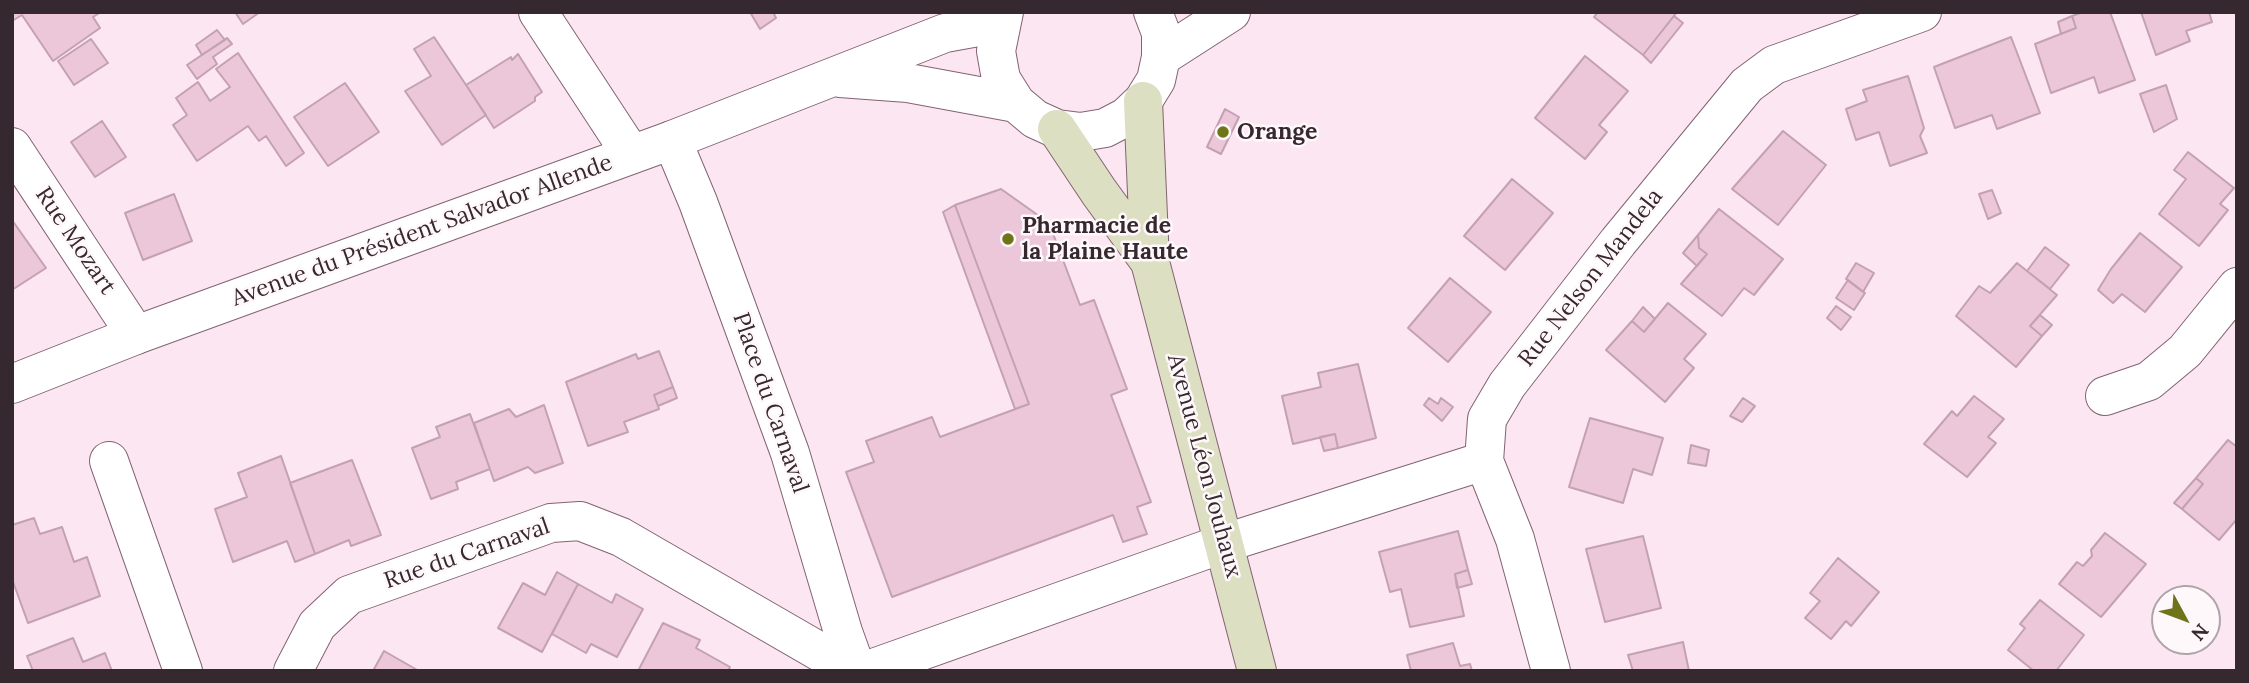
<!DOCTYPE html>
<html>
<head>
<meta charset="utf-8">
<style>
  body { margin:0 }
  #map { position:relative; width:2249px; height:683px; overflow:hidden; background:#fce6f1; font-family:Lora,serif }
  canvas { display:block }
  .frame { position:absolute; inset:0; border:14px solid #36282f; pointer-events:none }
  .north { position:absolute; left:2151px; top:585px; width:70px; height:70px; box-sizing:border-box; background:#fff8fb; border:2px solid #afa5a9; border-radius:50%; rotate:131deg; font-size:19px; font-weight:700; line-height:28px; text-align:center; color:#36282f }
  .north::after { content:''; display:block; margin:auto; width:24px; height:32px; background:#6f741b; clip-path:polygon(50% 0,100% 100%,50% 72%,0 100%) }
</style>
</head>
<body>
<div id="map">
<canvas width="2249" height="683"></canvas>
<div class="frame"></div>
<div class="north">N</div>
</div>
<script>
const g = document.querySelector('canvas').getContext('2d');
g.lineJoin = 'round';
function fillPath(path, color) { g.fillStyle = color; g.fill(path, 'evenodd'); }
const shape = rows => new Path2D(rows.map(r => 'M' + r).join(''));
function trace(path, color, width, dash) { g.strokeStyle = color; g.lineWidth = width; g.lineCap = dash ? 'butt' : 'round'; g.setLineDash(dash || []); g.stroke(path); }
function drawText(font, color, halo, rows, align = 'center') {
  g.font = font + ' Lora,serif'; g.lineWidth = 5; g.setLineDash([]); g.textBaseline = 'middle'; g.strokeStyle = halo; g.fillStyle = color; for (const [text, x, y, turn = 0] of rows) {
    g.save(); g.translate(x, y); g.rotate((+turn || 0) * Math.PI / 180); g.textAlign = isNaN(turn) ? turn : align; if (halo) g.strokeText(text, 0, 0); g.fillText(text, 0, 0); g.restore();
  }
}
const building = shape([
  [12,12,101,12,93,17,100,28,53,61,22,15,12,21,12,12],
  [235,12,260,12,243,24,235,12],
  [750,12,773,12,776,18,760,29,750,12],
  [1598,12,1677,12,1643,55,1594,17,1598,12],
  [2083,12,2110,12,2135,80,2099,93,2094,77,2051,93,2035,44,2076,28,2072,16,2083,12],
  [2141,12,2209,12,2212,22,2186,31,2190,41,2156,55,2141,12],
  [1674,16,1683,23,1651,63,1643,55,1674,16],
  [2072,16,2076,28,2061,34,2058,22,2072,16],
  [217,30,225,40,202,55,196,45,217,30],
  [434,37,486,115,442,145,405,91,431,76,414,49,434,37],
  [2011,37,2040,113,1997,129,1992,115,1955,128,1934,67,2011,37],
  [227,38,232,44,213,57,217,64,197,79,187,65,227,38],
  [91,39,108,63,74,85,58,61,91,39],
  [238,53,304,153,286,166,266,136,259,141,248,126,197,161,173,125,187,115,176,98,198,82,210,101,230,87,216,69,238,53],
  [518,54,542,92,535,97,535,101,494,128,466,85,511,57,512,60,518,54],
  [1585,56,1628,91,1599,125,1607,132,1585,159,1535,118,1585,56],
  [1908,76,1924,128,1920,136,1927,153,1890,166,1879,132,1856,140,1846,109,1867,101,1863,90,1908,76],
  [345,83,379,132,328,166,294,117,345,83],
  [2166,85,2177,119,2154,132,2140,94,2166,85],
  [1225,109,1239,117,1221,154,1207,147,1225,109],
  [102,121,126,157,95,177,71,142,102,121],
  [1783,131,1826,165,1778,225,1732,189,1783,131],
  [2188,152,2234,188,2220,204,2228,210,2199,246,2159,214,2186,179,2174,170,2188,152],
  [1512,179,1553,213,1505,270,1464,236,1512,179],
  [1001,189,1049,223,1080,305,1094,300,1127,389,1111,395,1151,502,1137,507,1147,534,1123,542,1113,515,892,597,846,472,874,462,866,441,932,417,940,437,1029,404,955,205,1001,189],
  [1992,190,2001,213,1988,219,1979,194,1992,190],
  [174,194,192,241,143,260,125,213,174,194],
  [955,205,1029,404,1015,409,943,212,955,205],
  [1719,209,1783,259,1754,295,1744,288,1722,316,1681,284,1707,254,1699,248,1698,235,1719,209],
  [12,220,46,268,12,290,12,220],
  [2140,233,2182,267,2145,312,2122,294,2113,303,2098,290,2111,269,2140,233],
  [1698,235,1699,248,1707,254,1697,266,1683,253,1698,235],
  [2045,247,2069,265,2050,289,2027,271,2045,247],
  [1856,263,1874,273,1863,292,1846,279,1856,263],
  [2017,263,2057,295,2030,326,2042,336,2016,367,1956,316,1979,286,1990,293,2017,263],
  [1450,278,1491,312,1448,362,1408,328,1450,278],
  [1848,280,1865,293,1854,310,1836,298,1848,280],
  [1668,303,1706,334,1684,359,1694,368,1665,402,1606,350,1632,321,1644,332,1668,303],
  [1836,306,1851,317,1841,330,1827,318,1836,306],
  [1643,307,1655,319,1644,332,1632,321,1643,307],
  [2040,315,2052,325,2042,336,2030,326,2040,315],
  [659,351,673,387,654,395,659,409,624,422,628,432,588,446,566,382,636,354,638,359,659,351],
  [1358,364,1376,438,1338,448,1335,434,1293,444,1282,396,1321,387,1318,373,1358,364],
  [673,387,677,398,658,406,654,395,673,387],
  [1974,396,2004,419,1988,437,1996,443,1967,477,1924,444,1952,411,1957,416,1974,396],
  [1429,398,1438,404,1441,398,1453,407,1442,421,1424,405,1429,398],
  [1743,398,1755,406,1742,422,1730,416,1743,398],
  [544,405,563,463,535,473,528,467,494,481,474,423,509,409,516,417,544,405],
  [470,414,490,469,456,482,458,489,431,499,412,448,440,437,436,427,470,414],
  [1590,418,1663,438,1652,475,1633,469,1623,503,1569,487,1590,418],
  [1335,434,1338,448,1324,451,1320,437,1335,434],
  [2228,440,2237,447,2237,519,2219,540,2182,509,2203,484,2196,478,2228,440],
  [1691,445,1709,450,1706,466,1688,463,1691,445],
  [281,456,315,554,295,562,287,541,233,562,215,509,247,497,238,473,281,456],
  [352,460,381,535,351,546,349,540,315,554,290,483,352,460],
  [2196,478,2203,484,2182,509,2174,503,2196,478],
  [34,518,40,534,62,527,74,562,87,557,100,596,28,623,12,579,12,525,34,518],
  [1458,531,1468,570,1455,574,1464,616,1410,627,1401,589,1390,592,1379,552,1458,531],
  [2105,533,2146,564,2101,617,2059,584,2077,562,2083,566,2092,556,2091,550,2105,533],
  [1643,536,1661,608,1605,622,1586,549,1643,536],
  [1838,558,1879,592,1851,626,1846,621,1831,639,1805,618,1820,601,1810,593,1838,558],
  [1468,570,1472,584,1457,588,1455,574,1468,570],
  [557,572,578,584,542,652,498,628,523,583,545,595,557,572],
  [578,584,612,603,616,594,643,609,617,657,591,644,586,653,552,634,578,584],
  [2040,600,2084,635,2056,671,2034,671,2008,650,2025,628,2020,624,2040,600],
  [663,623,700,640,696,648,730,667,728,671,638,671,663,623],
  [73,638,83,662,105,653,112,671,33,671,27,656,73,638],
  [1683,642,1689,671,1633,671,1628,655,1683,642],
  [1453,643,1460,666,1470,664,1472,671,1411,671,1407,655,1453,643],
  [384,651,419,671,373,671,384,651]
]);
const minor = shape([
  [538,12,631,154],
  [672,140,698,202,790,453,843,632,857,671],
  [12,147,136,335],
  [2105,396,2149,381,2185,351,2237,287],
  [109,461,183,671],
  [293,671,317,625,349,595,551,523,580,521,621,537,853,671],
  [865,671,1225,543,1484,461],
  [1551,671,1515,539,1484,461,1487,419,1507,385,1618,242,1747,85,1774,65,1922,12]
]);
const tertiary = shape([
  [1004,12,996,51,1001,79,1016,103,1035,119,1057,129,1081,132,1105,128,1126,117,1143,101,1156,80,1161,57,1161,33,1153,12],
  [1161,57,1231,12],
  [840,78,908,83,1016,103],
  [12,384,136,335,672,140,945,33,1000,23]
]);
const secondary = shape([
  [1143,101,1150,262,1257,671],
  [1057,129,1099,192,1150,262]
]);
const markers = [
  [1223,132,7,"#6f741b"],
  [1008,239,7,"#6f741b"]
];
const poiNames = [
  ["Orange",1237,132],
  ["Pharmacie de",1022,226],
  ["la Plaine Haute",1022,252]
];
const streetNames = [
  ["Avenue du Président Salvador Allende",422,231,-20],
  ["Rue Mozart",75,241,56],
  ["Rue Nelson Mandela",1591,278,-52],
  ["Place du Carnaval",770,403,71],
  ["Avenue Léon Jouhaux",1204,466,75],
  ["Rue du Carnaval",467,554,-19]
];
fillPath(building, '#ebc7d9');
trace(building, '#c3a1b3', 2);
trace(minor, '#826373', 40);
trace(tertiary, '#826373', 40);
trace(secondary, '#826373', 40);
trace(minor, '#fff', 38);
trace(tertiary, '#fff', 38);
trace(secondary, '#dddfc2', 38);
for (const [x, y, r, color] of markers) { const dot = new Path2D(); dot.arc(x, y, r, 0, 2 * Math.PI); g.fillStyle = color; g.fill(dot); trace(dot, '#fff8fb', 2.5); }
drawText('bold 23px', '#36282f', '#fff8fb', poiNames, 'left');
drawText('23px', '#36282f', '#fff8fb', streetNames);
</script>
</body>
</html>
